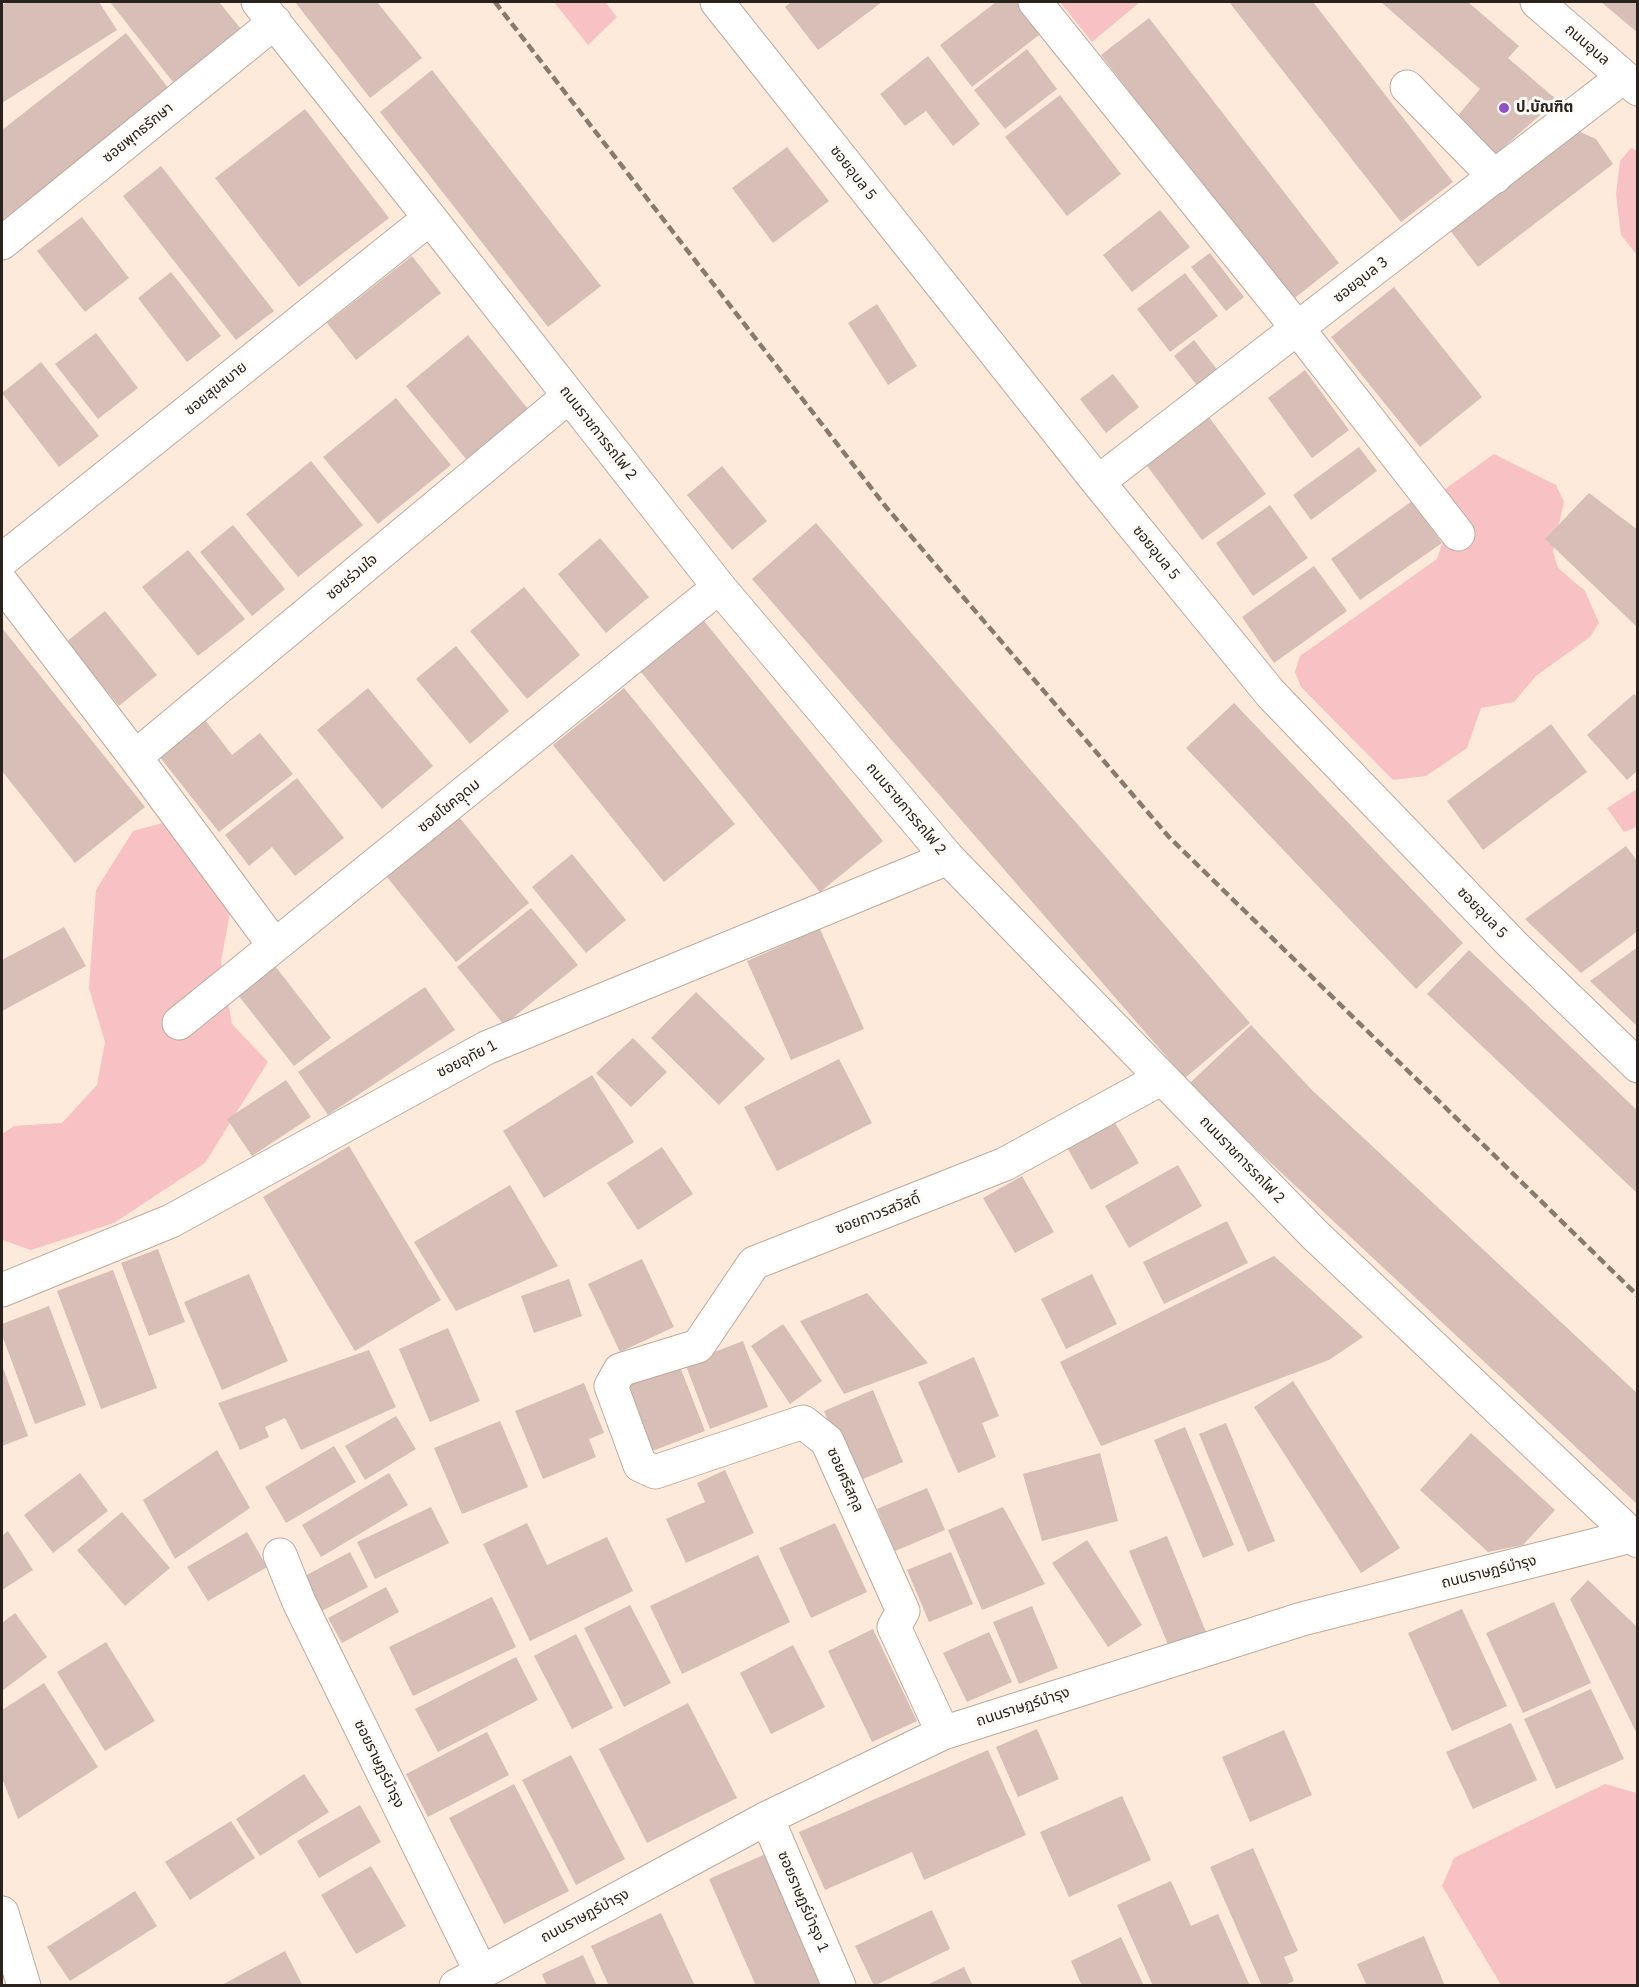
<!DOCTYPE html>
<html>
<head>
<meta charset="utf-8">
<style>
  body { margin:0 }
  #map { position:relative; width:1639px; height:1987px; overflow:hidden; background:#feeada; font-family:"IBM Plex Sans",sans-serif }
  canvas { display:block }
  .frame { position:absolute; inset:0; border:3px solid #2a231d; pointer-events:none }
</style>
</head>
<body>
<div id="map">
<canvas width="1639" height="1987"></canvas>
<div class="frame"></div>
</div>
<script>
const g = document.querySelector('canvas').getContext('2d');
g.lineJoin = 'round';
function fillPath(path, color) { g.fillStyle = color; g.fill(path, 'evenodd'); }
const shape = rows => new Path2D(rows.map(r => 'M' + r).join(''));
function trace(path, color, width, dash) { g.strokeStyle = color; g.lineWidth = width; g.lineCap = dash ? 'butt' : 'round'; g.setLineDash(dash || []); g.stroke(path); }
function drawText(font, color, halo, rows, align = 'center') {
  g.font = font + ' "IBM Plex Sans","Noto Sans Thai",sans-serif'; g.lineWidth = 6; g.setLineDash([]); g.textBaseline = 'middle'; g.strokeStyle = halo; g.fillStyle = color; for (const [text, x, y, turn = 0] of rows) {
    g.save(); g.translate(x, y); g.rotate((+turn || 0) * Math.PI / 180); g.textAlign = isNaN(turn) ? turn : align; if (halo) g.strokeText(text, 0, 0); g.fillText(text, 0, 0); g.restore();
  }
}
const green = shape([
  [554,2,605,2,617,17,588,45],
  [1060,2,1140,2,1092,42],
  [1631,148,1637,151,1637,255,1621,235,1616,194,1620,161],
  [1494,454,1556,485,1564,502,1553,552,1558,568,1585,591,1599,623,1590,637,1536,676,1514,702,1481,708,1467,748,1426,776,1393,780,1301,687,1295,672,1300,656,1437,559,1451,516,1441,492],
  [1637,789,1637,827,1624,832,1607,808],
  [170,821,230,912,221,962,232,1024,268,1062,205,1163,114,1223,31,1250,2,1240,2,1134,14,1126,62,1123,97,1085,105,1042,89,988,96,890,133,831],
  [1605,1784,1637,1793,1637,1985,1501,1985,1442,1886,1454,1858]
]);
const building = shape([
  [8,2,99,2,117,30,2,103,2,5],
  [110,2,219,2,241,29,173,82],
  [295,2,377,2,422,58,370,98],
  [791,2,882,2,818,50,785,7],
  [996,2,1018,2,1043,32,972,87,940,45],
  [1229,2,1313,2,1453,182,1401,222],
  [1381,2,1468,2,1519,46,1508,58,1557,100,1496,154,1455,119,1480,89],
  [1601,2,1638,2,1638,33],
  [1149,18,1339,263,1291,301,1101,55],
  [126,33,169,89,2,220,2,130],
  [1027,49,1057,89,1005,129,974,90],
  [928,56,980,124,953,146,926,111,905,126,880,94],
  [432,70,601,286,548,327,380,112],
  [1060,95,1121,174,1067,216,1005,137],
  [305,109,389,218,299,287,215,178],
  [1578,131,1596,139,1613,164,1478,267,1449,229],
  [787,147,829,201,773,243,732,188],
  [161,166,274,311,236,340,123,196],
  [1160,210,1190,247,1132,292,1103,255],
  [82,217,129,278,85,312,37,251],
  [1210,253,1244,297,1226,311,1191,267],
  [412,256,441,293,356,360,327,323],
  [171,272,221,336,187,362,138,298],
  [1185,273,1218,316,1170,352,1137,309],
  [1394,287,1482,397,1420,447,1331,337],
  [877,304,917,366,888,385,848,323],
  [96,333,138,388,98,419,55,364],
  [468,335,528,409,466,459,406,386],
  [1194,340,1219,372,1199,388,1174,356],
  [41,362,99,436,59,467,2,393],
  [1305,370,1349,430,1312,458,1268,398],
  [1113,374,1139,407,1106,433,1080,399],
  [396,398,451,465,378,524,323,457],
  [1209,417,1266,494,1202,540,1145,463],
  [1359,447,1377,471,1311,520,1293,495],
  [311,461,363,525,298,577,246,514],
  [722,466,767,521,732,550,687,495],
  [1589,493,1638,530,1638,628,1545,539],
  [1412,501,1442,543,1360,600,1331,559],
  [1270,505,1308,558,1253,596,1216,543],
  [816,523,1250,1023,1185,1078,752,579],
  [233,525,285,589,252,616,200,552],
  [600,538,649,597,606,633,558,574],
  [188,550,245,619,198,656,142,587],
  [1314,566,1347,611,1274,663,1242,617],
  [524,587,580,655,527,699,470,631],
  [105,611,157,675,119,706,66,642],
  [704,621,883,841,820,892,641,672],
  [2,628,145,807,75,863,2,771],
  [456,646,509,711,470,744,416,679],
  [368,688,433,766,382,809,317,730],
  [624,688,735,824,664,882,553,745],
  [1634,694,1638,697,1638,770,1627,780,1587,735],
  [1234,703,1463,943,1416,989,1186,748],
  [205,720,232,755,260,733,293,774,219,832,159,756],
  [1551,724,1587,772,1483,850,1447,801],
  [297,778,344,838,295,876,272,847,249,866,225,835],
  [459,817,529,903,456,962,386,876],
  [1626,846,1638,862,1638,931,1581,973,1525,919],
  [572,854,626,920,586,953,532,887],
  [531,908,578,965,504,1025,457,967],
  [64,927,86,966,2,1011,2,960],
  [820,929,864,1029,791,1060,747,961],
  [1638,947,1638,1027,1590,981],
  [1469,950,1638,1111,1638,1194,1427,994],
  [275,966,331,1038,294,1066,238,995],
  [425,987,455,1030,328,1115,298,1072],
  [696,992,765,1059,719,1105,651,1038],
  [1251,1025,1312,1090,1638,1394,1638,1505,1256,1149,1190,1083],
  [633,1038,667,1072,631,1107,596,1073],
  [839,1059,872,1123,777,1171,744,1107],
  [592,1075,634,1142,544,1198,503,1131],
  [286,1080,311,1117,252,1156,227,1119],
  [1111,1116,1139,1163,1091,1190,1064,1142],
  [349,1146,441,1300,355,1351,263,1197],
  [662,1147,693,1194,638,1230,607,1183],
  [1178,1165,1202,1206,1129,1248,1105,1206],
  [1022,1176,1054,1232,1015,1253,983,1198],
  [510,1185,558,1266,456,1311,414,1242],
  [1227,1221,1248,1263,1164,1304,1143,1262],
  [158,1249,185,1322,149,1336,121,1263],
  [1274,1256,1363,1337,1329,1360,1101,1446,1060,1362],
  [642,1259,674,1327,620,1352,588,1284],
  [113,1270,157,1388,101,1409,57,1291],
  [249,1274,288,1361,222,1390,184,1302],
  [1092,1274,1117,1324,1066,1349,1041,1299],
  [569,1279,582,1316,534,1333,521,1296],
  [867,1293,928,1363,844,1394,800,1321],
  [49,1306,86,1405,35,1424,2,1335,2,1324],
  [783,1324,822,1381,790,1404,751,1346],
  [448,1328,480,1401,430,1422,399,1349],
  [743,1341,768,1407,710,1429,685,1363],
  [369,1350,396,1407,301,1450,285,1418,265,1427,269,1437,240,1450,218,1403],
  [974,1357,999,1416,982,1423,996,1457,958,1473,918,1382],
  [679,1364,705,1431,652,1451,626,1384],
  [2,1365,28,1436,2,1446],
  [1293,1381,1400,1548,1361,1573,1254,1407],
  [584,1383,604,1433,589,1439,596,1457,543,1479,515,1411],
  [873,1390,903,1462,854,1483,824,1411],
  [396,1416,416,1449,365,1480,345,1446],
  [500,1421,528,1487,462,1514,434,1448],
  [1226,1423,1275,1541,1248,1552,1199,1434],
  [1185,1427,1234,1545,1203,1558,1154,1440],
  [1471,1433,1555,1510,1523,1545,1488,1552,1420,1490],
  [334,1446,356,1482,286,1523,265,1487],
  [217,1450,250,1508,175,1559,143,1500],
  [1100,1453,1118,1521,1042,1541,1023,1474],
  [725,1470,754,1533,686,1563,666,1519,705,1502,697,1483],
  [80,1473,108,1511,53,1553,24,1515],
  [389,1473,408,1505,321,1557,302,1525],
  [927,1488,945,1530,895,1551,877,1509],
  [431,1507,449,1543,375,1579,357,1542],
  [1003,1507,1045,1584,982,1610,948,1530],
  [122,1512,170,1568,125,1606,77,1550],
  [527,1523,547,1565,607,1537,633,1591,530,1641,483,1544],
  [835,1523,867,1592,811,1618,779,1548],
  [8,1531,33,1570,2,1590,2,1536],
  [247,1532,267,1567,208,1601,187,1567],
  [1167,1536,1206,1632,1169,1647,1129,1551],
  [1087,1540,1142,1625,1108,1647,1052,1563],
  [350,1552,368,1587,320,1612,301,1578],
  [951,1552,973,1604,929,1622,907,1570],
  [758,1555,790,1622,682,1674,650,1606],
  [1588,1580,1638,1628,1638,1736,1570,1599],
  [386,1587,399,1612,342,1643,328,1618],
  [492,1597,516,1647,413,1696,389,1647],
  [1554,1602,1591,1683,1523,1713,1486,1633],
  [630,1605,671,1683,624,1707,584,1628],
  [1032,1606,1058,1668,1019,1684,993,1622],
  [1462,1609,1507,1706,1452,1731,1408,1633],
  [15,1613,47,1657,2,1691,2,1623],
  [873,1629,917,1721,872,1742,828,1651],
  [989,1632,1012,1682,967,1702,943,1653],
  [576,1634,613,1708,572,1729,534,1656],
  [106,1642,155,1721,105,1751,57,1672],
  [793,1645,825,1707,771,1734,740,1673],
  [516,1657,538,1700,438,1752,415,1709],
  [44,1683,98,1767,18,1819,2,1778,2,1710],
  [1591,1689,1624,1759,1556,1789,1524,1719],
  [688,1703,737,1798,647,1843,599,1749],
  [1511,1723,1537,1780,1473,1809,1446,1752],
  [1037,1729,1059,1779,1018,1797,996,1747],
  [1284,1730,1312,1795,1250,1822,1222,1757],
  [487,1732,509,1775,428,1817,406,1774],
  [988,1750,1026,1835,924,1880,912,1852,825,1890,799,1832],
  [571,1755,625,1859,576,1885,522,1780],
  [304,1774,329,1812,260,1856,236,1819],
  [514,1784,569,1891,504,1924,449,1818],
  [1122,1796,1151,1860,1069,1897,1040,1832],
  [360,1805,381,1842,319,1878,297,1841],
  [231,1821,255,1858,190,1900,165,1862],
  [1253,1848,1298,1951,1284,1957,1294,1981,1283,1986,1262,1986,1210,1867],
  [770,1852,829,1986,756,1986,709,1879],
  [371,1866,406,1926,356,1954,321,1895],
  [1171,1881,1191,1926,1218,1914,1250,1986,1153,1986,1117,1905],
  [135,1891,157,1926,70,1981,47,1947],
  [932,1910,950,1949,874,1986,855,1946],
  [661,1913,695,1986,609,1986,591,1946],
  [1424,1936,1445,1986,1367,1986,1357,1964],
  [1121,1937,1144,1986,1082,1986,1071,1961],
  [285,1951,303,1986,220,1986],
  [583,1955,597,1986,547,1986,542,1974],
  [964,1967,973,1986,925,1986]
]);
const minor = shape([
  [258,2,430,218,719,587,948,858,1315,1235,1638,1541],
  [717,2,1098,482,1271,694,1513,945,1638,1066],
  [1035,2,1298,329,1458,534],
  [1407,87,1495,177],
  [2,243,275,22],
  [1098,482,1623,77],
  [2,560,430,218],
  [2,583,135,757,274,945],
  [135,757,569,396],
  [179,1023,719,587],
  [2,1290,171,1221,486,1048,948,858],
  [280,1555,299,1602,481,1972],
  [943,1733,894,1627,903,1611,827,1441,803,1422,655,1472,640,1465,611,1386,620,1370,698,1346,754,1263,1005,1164,1162,1078],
  [767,1818,839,1986],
  [2,1913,24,1986],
  [456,1986,767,1818,943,1733,1302,1619,1631,1536]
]);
const major = shape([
  [1537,2,1638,89]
]);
const rail = shape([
  [495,2,886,507,1169,837,1638,1296]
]);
const markers = [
  [1504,108,6,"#9151c6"]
];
const streetNames = [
  ["ถนนอุบล",1587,45,41],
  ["ซอยพุทธรักษา",138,133,-39],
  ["ซอยอุบล 5",853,173,52],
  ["ซอยอุบล 3",1361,280,-38],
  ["ซอยสุขสบาย",216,389,-39],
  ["ถนนราชการรถไฟ 2",598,433,52],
  ["ซอยอุบล 5",1156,553,51],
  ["ซอยร่วมใจ",352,577,-40],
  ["ซอยโชคอุุดม",449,806,-39],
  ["ถนนราชการรถไฟ 2",906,809,50],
  ["ซอยอุบล 5",1482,913,46],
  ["ซอยอุทัย 1",467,1059,-27],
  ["ถนนราชการรถไฟ 2",1242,1160,46],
  ["ซอยถาวรสวัสดิ์",878,1214,-21],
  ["ซอยศรีสกุล",845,1480,66],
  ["ถนนราษฏร์บำรุง",1489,1572,-14],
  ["ถนนราษฏร์บำรุง",1023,1707,-18],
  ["ซอยราษฏร์บำรุง",379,1764,64],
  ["ซอยราษฏร์บำรุง 1",803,1902,67],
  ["ถนนราษฏร์บำรุง",585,1916,-28]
];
const poiNames = [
  ["ป.บัณฑิต",1516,108]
];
fillPath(green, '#f8c1c3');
fillPath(building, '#d7beb6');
trace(minor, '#bdaa9b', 35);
trace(major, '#bdaa9b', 35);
trace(minor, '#fff', 33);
trace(major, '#fff', 33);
trace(rail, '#877b70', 4.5, [9, 4.5]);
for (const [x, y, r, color] of markers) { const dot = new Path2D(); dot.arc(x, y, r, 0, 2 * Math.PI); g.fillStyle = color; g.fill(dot); trace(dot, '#fffbf8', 2); }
drawText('15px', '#2a231d', '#fffbf8', streetNames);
drawText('bold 15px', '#2a231d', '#fffbf8', poiNames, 'left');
</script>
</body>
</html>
